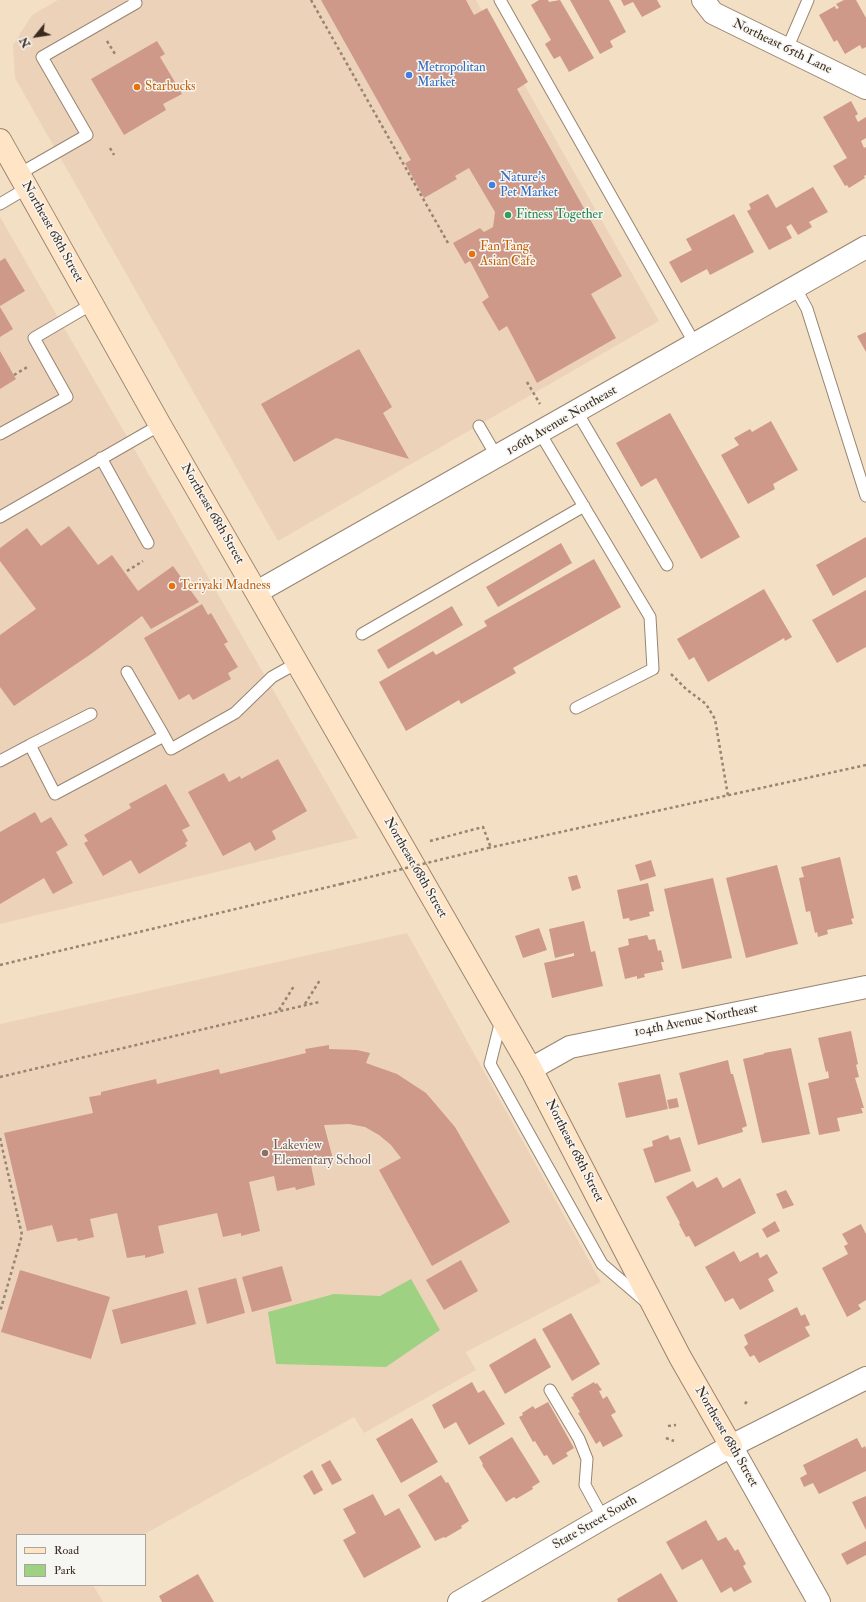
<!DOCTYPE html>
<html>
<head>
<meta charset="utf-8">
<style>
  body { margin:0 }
  #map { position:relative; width:866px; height:1602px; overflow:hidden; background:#f3dfc4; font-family:"IM FELL Double Pica",serif }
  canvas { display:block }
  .legend { position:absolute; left:16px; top:1534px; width:130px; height:52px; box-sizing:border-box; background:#f6f6f2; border:1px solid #aba49d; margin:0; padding:5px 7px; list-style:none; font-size:12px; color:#3b2a1e }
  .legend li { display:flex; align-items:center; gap:8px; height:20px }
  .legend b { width:20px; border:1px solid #aba49d }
  .north { position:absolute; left:16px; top:16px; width:40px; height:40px; -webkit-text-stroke:3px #f6f6f2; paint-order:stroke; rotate:240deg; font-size:11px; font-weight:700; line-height:16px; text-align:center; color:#3b2a1e }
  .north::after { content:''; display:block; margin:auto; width:14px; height:18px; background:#3b2a1e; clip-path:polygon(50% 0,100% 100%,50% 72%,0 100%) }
</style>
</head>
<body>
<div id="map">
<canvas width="866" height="1602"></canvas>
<ul class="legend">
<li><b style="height:5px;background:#ffe4c6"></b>Road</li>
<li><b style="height:11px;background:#9ed181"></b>Park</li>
</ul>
<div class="north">N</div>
</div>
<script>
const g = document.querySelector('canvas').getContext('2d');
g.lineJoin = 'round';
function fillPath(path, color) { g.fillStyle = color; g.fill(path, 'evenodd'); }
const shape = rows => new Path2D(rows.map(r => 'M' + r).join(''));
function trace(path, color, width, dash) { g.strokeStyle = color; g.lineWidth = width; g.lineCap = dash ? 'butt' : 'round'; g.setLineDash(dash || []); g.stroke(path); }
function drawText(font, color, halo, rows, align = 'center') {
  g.font = font + ' "IM FELL Double Pica",serif'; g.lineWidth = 3; g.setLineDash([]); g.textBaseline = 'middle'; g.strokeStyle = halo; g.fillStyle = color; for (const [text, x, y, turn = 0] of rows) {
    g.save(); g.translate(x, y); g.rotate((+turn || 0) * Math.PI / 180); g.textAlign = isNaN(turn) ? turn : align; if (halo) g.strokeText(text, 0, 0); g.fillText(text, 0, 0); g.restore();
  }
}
const built = shape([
  [58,0,476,0,659,321,278,541,15,78,13,45,32,15],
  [0,217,218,594,358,838,0,924],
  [407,933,601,1282,466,1352,476,1370,364,1433,354,1417,143,1535,17,1535,17,1585,93,1585,103,1602,0,1602,0,1024]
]);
const green = shape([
  [411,1279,440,1330,386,1367,276,1364,268,1312,334,1294,380,1296]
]);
const building = shape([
  [321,0,466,0,474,15,487,8,528,82,517,89,622,276,591,294,616,338,537,383,507,326,499,331,482,302,489,297,470,261,465,264,453,243,480,228,484,232,493,227,495,212,469,168,455,176,457,179,424,198,405,163,411,160],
  [539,0,548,0,549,2,560,0,594,58,569,72,560,56,554,59,545,44,551,40,531,5],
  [570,0,609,0,626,32,610,41,613,47,600,54],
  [621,0,657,0,661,7,642,17,633,2,624,6],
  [844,0,856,0,866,18,866,47,862,49,860,45,845,54,837,40,834,42,819,15,835,6,836,9,839,8,836,4],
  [157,41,165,54,160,57,182,94,163,104,166,110,124,135,91,79],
  [851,101,858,114,855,116,858,122,866,117,866,138,861,141,864,148,866,147,866,175,864,176,865,178,849,188,847,185,845,186,833,166,847,158,823,117],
  [813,187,828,212,809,222,812,227,798,235,791,224,786,227,792,238,769,250,747,211,751,209,749,204,768,194,776,208],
  [734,214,754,252,710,275,707,269,681,283,669,262,692,250,686,239],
  [5,258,25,291,0,306,0,261],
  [0,307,13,329,0,337],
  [866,332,866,352,857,336],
  [359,349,392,407,383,413,409,459,336,438,294,462,261,404],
  [0,351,16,379,0,389],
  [670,413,740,537,701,559,656,478,641,487,616,443],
  [771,421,798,470,773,484,775,489,748,504,721,455,739,445,734,438,750,429,752,432],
  [69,526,98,565,112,555,138,591,173,566,199,602,151,629,142,616,91,654,14,706,0,687,0,635,36,609,0,561,0,548,27,528,41,546],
  [866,537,866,577,833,596,816,565],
  [561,543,572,563,498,607,486,587],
  [594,559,621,607,513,668,516,673,461,704,459,700,406,731,379,682,433,651,436,655,487,626,484,621],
  [764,589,792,637,785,641,784,638,708,682,694,657,689,660,677,639],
  [866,590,866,647,837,663,812,620],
  [202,604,208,615,211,613,228,642,224,644,238,667,228,673,231,679,193,700,189,694,179,700,144,638],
  [452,606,463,625,388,669,377,650],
  [278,759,307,811,272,831,276,839,255,851,250,842,223,856,188,792,224,773,229,782,240,776,241,779],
  [166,784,190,826,182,830,188,841,185,843,187,846,139,874,131,860,103,876,84,843,88,841,84,835,131,808,129,804],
  [35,812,41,823,51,817,68,845,56,852,73,883,53,894,44,878,0,904,0,832],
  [840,857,854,918,851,919,853,924,827,930,828,934,818,937,817,932,815,933,810,911,806,912,799,878,804,877,801,867],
  [651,860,656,876,640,881,635,865],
  [777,865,798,944,746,958,726,878],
  [577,875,581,888,572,891,568,877],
  [713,878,732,958,682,969,664,889],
  [648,883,654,911,649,912,650,916,630,921,629,918,623,919,617,890],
  [584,921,591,952,595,951,603,986,552,998,544,963,574,956,574,953,555,958,549,929],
  [539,928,547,950,523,958,515,936],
  [647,935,649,940,655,939,658,951,661,950,664,962,661,962,663,970,644,974,645,977,637,979,637,976,625,979,618,948,629,945,628,939],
  [851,1031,858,1064,856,1065,859,1077,855,1078,864,1108,861,1108,863,1113,837,1118,840,1131,819,1135,808,1083,829,1078,828,1071,826,1072,818,1038],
  [329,1045,329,1049,357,1050,370,1053,366,1063,397,1074,426,1093,455,1127,510,1222,432,1266,379,1170,401,1158,391,1145,379,1135,365,1127,349,1124,324,1125,333,1159,311,1165,315,1185,296,1190,295,1187,277,1191,274,1176,249,1182,260,1231,241,1236,241,1233,223,1237,217,1213,158,1226,164,1253,145,1258,145,1255,127,1258,117,1213,90,1219,94,1237,78,1241,77,1238,57,1242,52,1225,27,1231,4,1133,93,1113,89,1097,101,1095,101,1092,156,1079,157,1084,219,1069,220,1074,306,1053,305,1049],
  [791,1048,810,1134,762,1143,743,1059,764,1054,764,1053],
  [728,1060,731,1074,733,1074,747,1126,742,1128,743,1132,698,1145,679,1073],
  [660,1074,668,1109,626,1118,618,1083],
  [677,1098,679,1107,669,1109,667,1100],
  [668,1135,670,1140,680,1137,691,1171,655,1183,643,1149,653,1146,652,1141],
  [717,1177,723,1188,740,1178,756,1213,695,1247,689,1236,686,1237,679,1224,680,1223,666,1197,693,1181,697,1188],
  [786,1190,794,1205,783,1209,776,1194],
  [775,1221,780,1231,767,1238,762,1229],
  [861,1224,866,1234,866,1300,858,1305,861,1309,847,1317,822,1268,848,1254,844,1246,848,1244,842,1234],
  [734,1251,740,1262,758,1252,760,1258,767,1254,778,1273,768,1279,774,1291,740,1310,733,1298,725,1302,705,1267],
  [461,1260,478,1291,444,1310,426,1280],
  [282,1266,292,1301,252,1312,242,1277],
  [20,1270,110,1297,91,1359,1,1332],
  [236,1278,245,1313,207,1324,198,1288],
  [187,1290,196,1324,121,1344,112,1310],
  [797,1307,801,1316,805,1314,810,1325,805,1327,810,1336,759,1363,754,1355,750,1357,744,1347,748,1344,744,1335],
  [571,1313,600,1364,572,1381,542,1329],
  [535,1338,551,1367,505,1394,489,1365],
  [472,1382,478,1393,484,1390,505,1424,469,1445,456,1422,444,1429,432,1405],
  [594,1382,595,1384,597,1383,602,1390,599,1391,603,1399,607,1396,616,1412,611,1415,623,1436,603,1447,600,1441,596,1444,578,1413,580,1412,571,1397,574,1396,573,1394],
  [548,1402,574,1448,566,1453,568,1456,553,1465,547,1455,544,1456,535,1441,533,1442,519,1417,523,1415,522,1413,533,1406,535,1409],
  [412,1418,438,1462,401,1483,376,1439],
  [512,1437,540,1482,532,1487,533,1489,516,1499,514,1497,506,1502,482,1465,483,1464,479,1457],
  [857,1438,862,1448,865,1446,866,1449,866,1471,819,1494,813,1483,804,1487,800,1478,807,1474,803,1465],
  [330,1460,342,1480,332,1485,321,1465],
  [312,1470,323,1490,314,1495,303,1476],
  [441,1475,446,1483,448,1482,469,1521,461,1526,462,1528,445,1538,444,1537,435,1541,408,1495],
  [373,1494,385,1516,399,1508,421,1547,364,1578,343,1540,356,1533,343,1509],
  [866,1496,866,1530,852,1502],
  [706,1520,718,1541,726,1537,735,1551,738,1549,746,1564,743,1566,752,1582,734,1592,731,1587,721,1593,702,1559,682,1570,666,1542],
  [866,1541,866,1555,847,1565,841,1554],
  [661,1573,678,1602,618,1602,617,1599],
  [198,1574,214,1602,162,1602,159,1596]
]);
const path = shape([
  [311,0,448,243],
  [107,41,115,54],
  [110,148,114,155],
  [14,375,29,366],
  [527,382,540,404],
  [127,571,143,561],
  [671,674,686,689,706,704,715,719,728,796],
  [430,841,483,827,491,848],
  [488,848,866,765],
  [0,965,341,884],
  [305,1004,320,980],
  [279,1010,294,986],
  [0,1077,319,1002],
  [0,1138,22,1235,0,1312],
  [745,1404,747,1401],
  [668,1426,676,1425],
  [666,1438,674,1441]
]);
const service = shape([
  [500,0,695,344],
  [787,49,808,0],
  [19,174,87,135,42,57,136,3,134,0],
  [0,204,27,188],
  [795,287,807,309,866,496],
  [577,412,667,565],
  [479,426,497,457],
  [540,433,650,617,653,669,576,708],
  [0,434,67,397,34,338,92,304],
  [101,458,148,543],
  [0,517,160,425],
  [362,634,584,506],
  [127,672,164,736],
  [30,745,91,714],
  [0,761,30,745,55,794,164,736,171,749,235,713,272,677,297,663],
  [501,1020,490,1064,602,1264,645,1301],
  [550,1390,579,1439,587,1459,585,1485,603,1518]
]);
const minor = shape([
  [703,0,713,13,866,88],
  [257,592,866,247],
  [531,1069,570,1047,866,987],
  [731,1446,866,1378]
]);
const tertiary = shape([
  [459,1602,603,1518,731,1446,819,1602]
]);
const secondary = shape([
  [0,140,160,425,531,1069,680,1357,731,1446]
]);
const pathBridge = shape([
  [341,884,488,848]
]);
const markers = [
  [409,75,4,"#3f7fe0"],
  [137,87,4,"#e8710a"],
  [492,185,4,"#3f7fe0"],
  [508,215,4,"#2e9e5b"],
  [472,254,4,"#e8710a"],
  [172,586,4,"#e8710a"],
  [265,1153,4,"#8d6e63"]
];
const streetNames = [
  ["Northeast 65th Lane",782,47,26],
  ["Northeast 68th Street",52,232,61],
  ["106th Avenue Northeast",562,421,-30],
  ["Northeast 68th Street",212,514,60],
  ["Northeast 68th Street",415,868,60],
  ["104th Avenue Northeast",696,1021,-11],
  ["Northeast 68th Street",574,1151,63],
  ["Northeast 68th Street",726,1437,60],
  ["State Street South",595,1523,-30]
];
const shopNames = [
  ["Metropolitan",417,68],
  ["Market",417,83],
  ["Nature's",500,178],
  ["Pet Market",500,193]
];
const foodNames = [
  ["Starbucks",145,87],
  ["Fan Tang",480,247],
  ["Asian Cafe",480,262],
  ["Teriyaki Madness",180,586]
];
const leisureNames = [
  ["Fitness Together",516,215]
];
const educationNames = [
  ["Lakeview",273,1146],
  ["Elementary School",273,1161]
];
fillPath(built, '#edd2ba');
fillPath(green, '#9ed181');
fillPath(building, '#ce9989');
trace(service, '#978471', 13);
trace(minor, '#978471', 24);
trace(tertiary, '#978471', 24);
trace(secondary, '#978471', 24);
trace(path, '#978471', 2.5, [3, 3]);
trace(service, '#fff', 11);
trace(minor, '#fff', 22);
trace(tertiary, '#fff', 22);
trace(secondary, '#ffe4c6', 22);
trace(pathBridge, '#978471', 2.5, [3, 3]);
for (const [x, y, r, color] of markers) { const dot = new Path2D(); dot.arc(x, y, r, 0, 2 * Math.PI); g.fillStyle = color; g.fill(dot); trace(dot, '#f6f6f2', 1.5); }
drawText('13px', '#3b2a1e', '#f6f6f2', streetNames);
drawText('13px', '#366cbe', '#f6f6f2', shopNames, 'left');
drawText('13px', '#c56008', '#f6f6f2', foodNames, 'left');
drawText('13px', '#27864d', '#f6f6f2', leisureNames, 'left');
drawText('13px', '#785e54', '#f6f6f2', educationNames, 'left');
</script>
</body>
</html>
